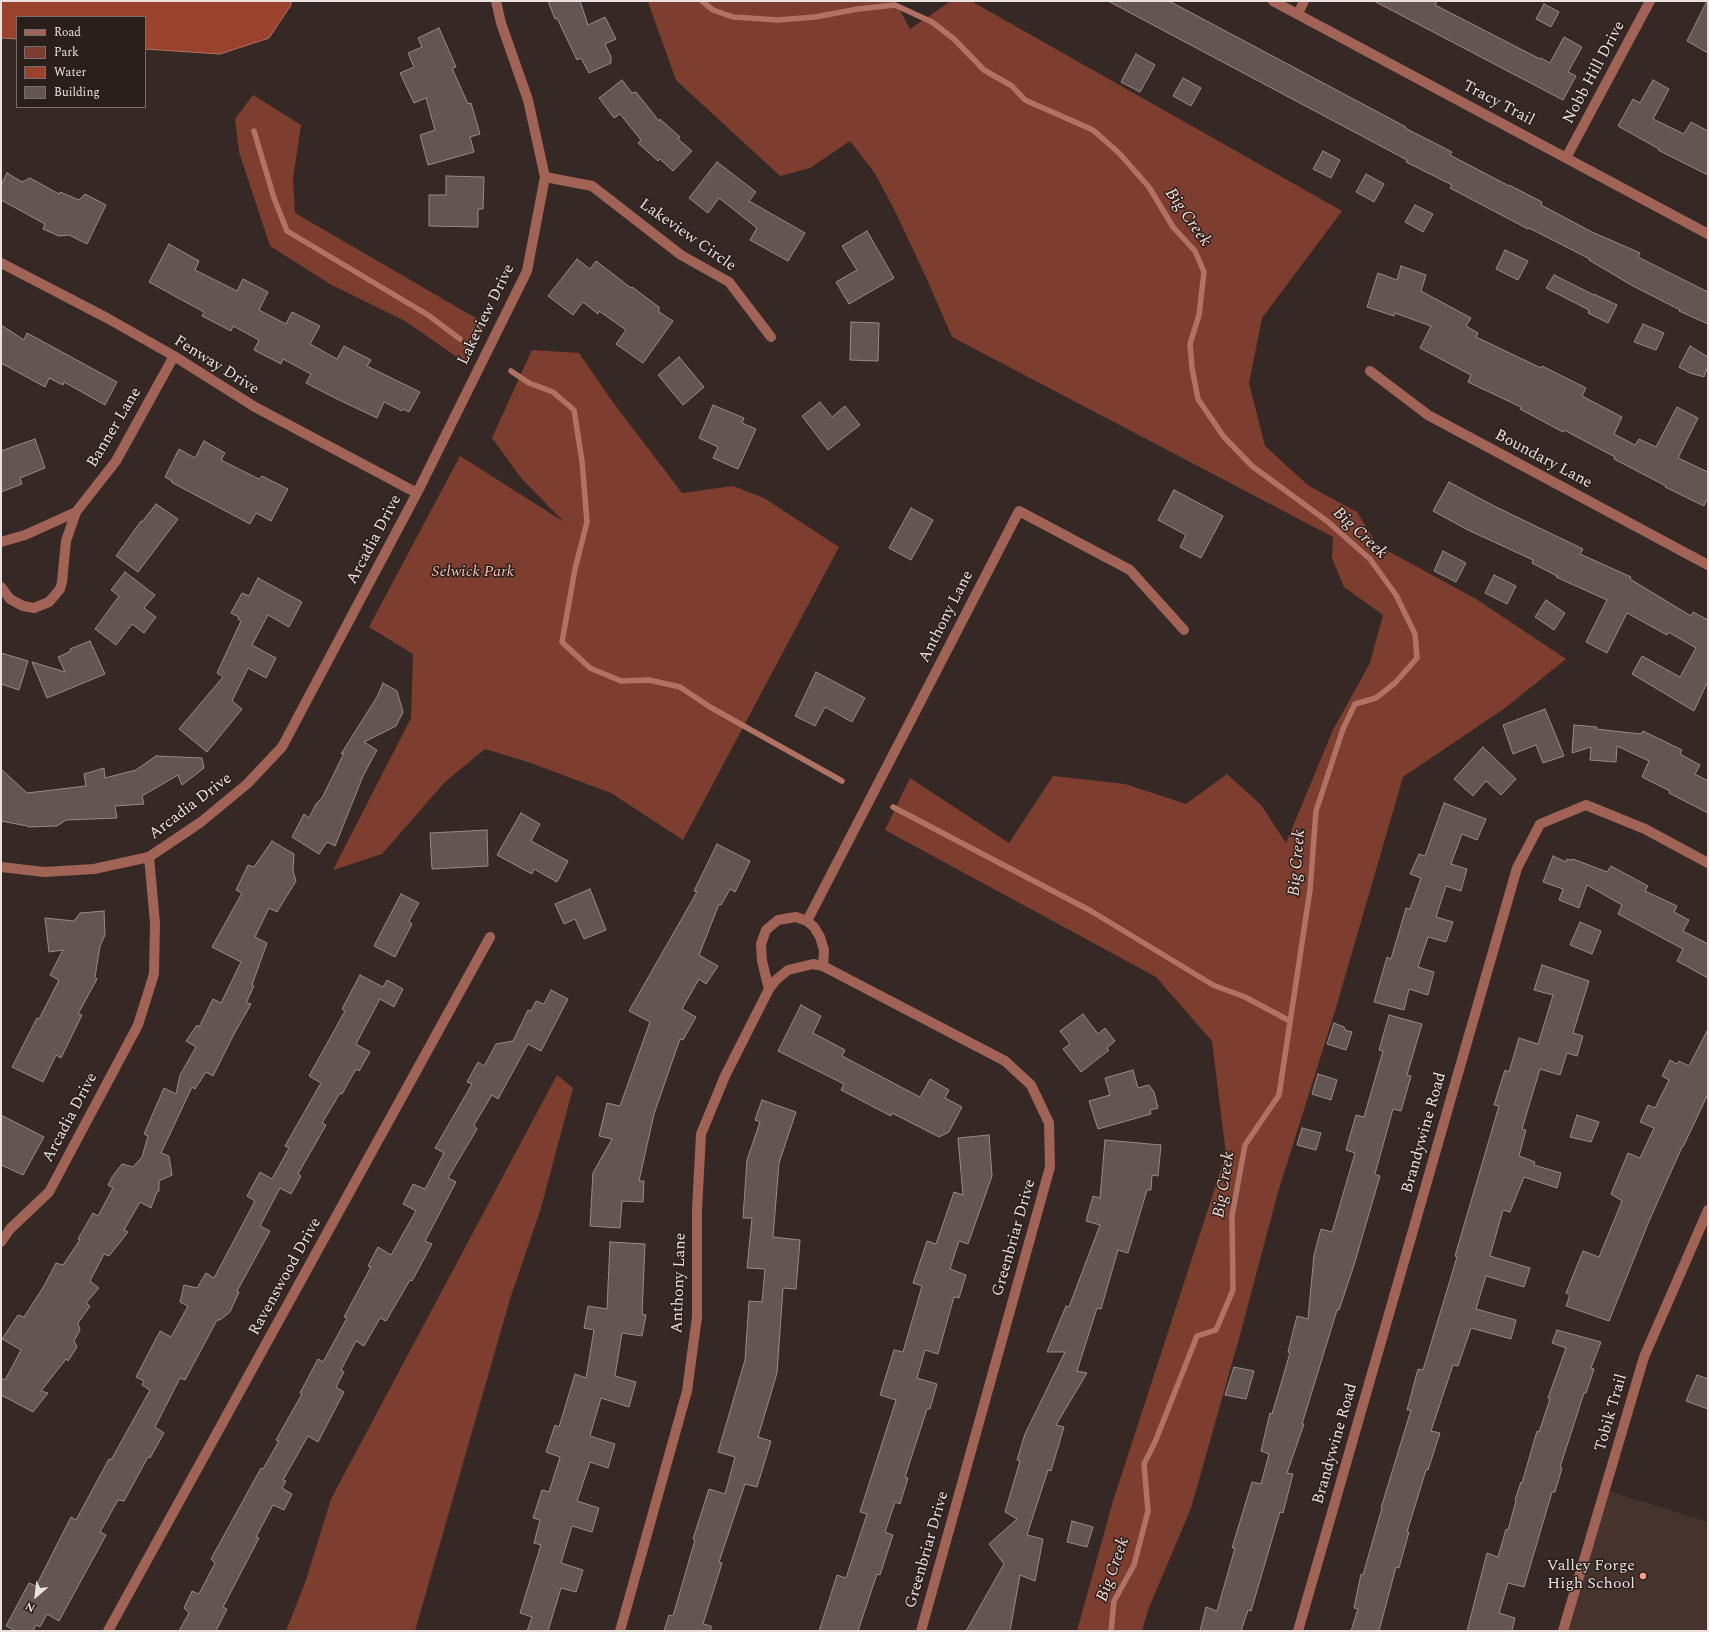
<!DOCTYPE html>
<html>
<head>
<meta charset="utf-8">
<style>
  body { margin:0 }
  #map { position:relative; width:1709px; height:1632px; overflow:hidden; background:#362925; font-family:Spectral,serif }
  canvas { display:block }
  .frame { position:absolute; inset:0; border:2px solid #e9e1de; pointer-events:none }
  .legend { position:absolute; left:16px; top:16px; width:130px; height:92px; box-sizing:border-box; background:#2b1f1c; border:1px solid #776d6a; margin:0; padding:5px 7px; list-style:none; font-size:12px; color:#e9e1de }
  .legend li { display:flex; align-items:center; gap:8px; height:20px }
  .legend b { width:20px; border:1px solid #776d6a }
  .north { position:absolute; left:16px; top:1576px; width:40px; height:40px; -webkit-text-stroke:3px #2b1f1c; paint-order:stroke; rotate:208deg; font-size:11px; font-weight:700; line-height:16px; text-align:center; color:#e9e1de }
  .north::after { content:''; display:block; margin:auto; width:14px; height:18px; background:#e9e1de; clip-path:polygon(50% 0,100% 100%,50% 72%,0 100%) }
</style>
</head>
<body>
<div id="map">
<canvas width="1709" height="1632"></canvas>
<div class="frame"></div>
<ul class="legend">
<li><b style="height:5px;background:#a06355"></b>Road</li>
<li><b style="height:11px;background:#7d3e30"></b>Park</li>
<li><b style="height:11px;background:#9b422e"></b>Water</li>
<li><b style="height:11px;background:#635551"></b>Building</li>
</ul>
<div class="north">N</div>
</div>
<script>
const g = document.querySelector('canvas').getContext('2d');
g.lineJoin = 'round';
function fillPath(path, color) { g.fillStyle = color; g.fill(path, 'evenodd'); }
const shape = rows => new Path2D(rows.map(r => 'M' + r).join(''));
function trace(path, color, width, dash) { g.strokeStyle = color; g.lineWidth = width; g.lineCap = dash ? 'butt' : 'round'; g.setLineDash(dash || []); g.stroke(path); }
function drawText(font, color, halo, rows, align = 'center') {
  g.font = font + ' Spectral,serif'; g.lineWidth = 3; g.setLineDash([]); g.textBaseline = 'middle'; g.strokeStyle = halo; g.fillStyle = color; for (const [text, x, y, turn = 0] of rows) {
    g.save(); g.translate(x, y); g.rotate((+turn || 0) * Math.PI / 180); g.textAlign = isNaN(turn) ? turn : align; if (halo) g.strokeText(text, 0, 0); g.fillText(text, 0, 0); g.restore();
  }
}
const built = shape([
  [1605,1490,1708,1522,1708,1631,1563,1631]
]);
const green = shape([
  [646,1,895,1,910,29,951,1,971,1,1342,211,1262,318,1249,383,1265,446,1309,486,1357,512,1377,545,1476,599,1566,659,1505,708,1403,777,1335,1011,1278,1192,1240,1335,1191,1508,1148,1610,1142,1631,1077,1631,1113,1501,1226,1154,1212,1041,1156,977,885,830,910,778,1009,843,1053,776,1125,784,1186,804,1227,774,1261,805,1286,843,1333,730,1370,663,1383,615,1344,587,1332,558,1333,537,952,337,925,275,894,209,874,172,850,141,810,168,780,176,676,80,648,2],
  [253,95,301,125,293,179,295,213,486,324,467,364,405,321,330,284,270,246,239,152,235,119],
  [532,350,579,353,612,401,682,493,733,486,764,498,839,547,683,840,611,793,528,762,485,749,445,782,382,854,333,870,411,718,413,654,369,627,460,456,564,522,522,479,492,438],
  [557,1075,573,1088,541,1208,510,1299,415,1631,286,1631,306,1580,331,1499]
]);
const water = shape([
  [1,1,291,1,291,5,269,38,220,54,145,49,145,17,17,17,17,39,1,38,1,1]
]);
const stream = shape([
  [702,1,713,10,733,17,778,20,815,17,858,9,895,5,932,22,954,39,984,70,1012,86,1025,100,1093,130,1119,153,1149,187,1173,227,1195,251,1204,272,1199,315,1190,344,1192,368,1198,399,1224,437,1252,466,1327,521,1370,559,1396,595,1415,634,1417,658,1395,683,1376,698,1355,704,1343,729,1316,811,1310,890,1279,1095,1245,1145,1232,1216,1233,1290,1216,1330,1197,1336,1155,1442,1144,1464,1148,1511,1134,1565,1114,1601,1111,1631],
  [254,131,274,198,287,231,428,315,460,339],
  [511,371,529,383,553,392,574,410,582,461,587,522,575,569,562,642,590,668,621,681,649,680,680,687,710,707,842,781],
  [893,807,1091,911,1213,985,1245,997,1290,1021]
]);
const building = shape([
  [548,1,580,1,588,25,605,17,616,39,605,44,611,57,611,63,589,73,581,58,577,60,557,18,555,19,548,1],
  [1108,1,1169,1,1406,127,1405,128,1452,152,1450,155,1509,186,1509,185,1542,202,1541,205,1592,232,1640,253,1638,257,1708,292,1708,324,1679,311,1680,310,1633,286,1589,260,1590,259,1529,228,1528,229,1450,188,1452,185,1406,162,1407,160,1108,1],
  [1374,1,1437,1,1435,5,1540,59,1541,58,1550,63,1564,37,1582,47,1568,72,1576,76,1563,100,1374,1],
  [1707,1,1708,1,1708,53,1687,41,1707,1],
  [1544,4,1559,12,1551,27,1536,19,1544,4],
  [439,28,456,67,452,68,468,104,471,103,480,134,470,137,474,152,428,165,420,135,435,130,426,98,414,103,400,73,414,67,408,53,422,47,418,38,439,28],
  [1136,54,1155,65,1140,92,1121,82,1136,54],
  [1183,78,1201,88,1191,106,1173,96,1183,78],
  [622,80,632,93,636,92,659,121,660,119,680,137,678,139,692,151,673,171,660,159,658,161,638,143,641,140,620,114,614,118,599,98,622,80],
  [1653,80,1669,89,1653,119,1684,134,1691,122,1708,131,1708,175,1658,150,1659,149,1618,126,1633,99,1640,103,1653,80],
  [1323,151,1340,160,1331,178,1313,169,1323,151],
  [717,162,756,192,749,201,805,233,788,261,750,240,757,228,719,198,708,213,689,198,717,162],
  [7,173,22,182,30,178,59,194,60,192,79,200,85,194,106,205,87,244,69,235,59,236,43,229,45,224,1,200,1,185,7,173],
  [1366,174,1384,184,1374,202,1356,192,1366,174],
  [446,176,484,177,483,209,478,209,478,227,429,226,429,195,446,195,446,176],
  [1415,205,1433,214,1423,232,1405,222,1415,205],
  [867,231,894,278,849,304,836,282,857,270,842,246,867,231],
  [169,244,199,261,195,270,237,291,243,279,268,292,259,310,286,324,292,312,320,326,310,344,337,359,344,346,371,360,367,366,420,392,409,412,403,409,402,411,384,402,377,418,333,397,306,383,311,374,283,359,281,364,254,350,259,340,233,326,231,331,202,316,204,312,149,282,169,244],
  [1505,250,1528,261,1518,280,1496,269,1505,250],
  [577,259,590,269,596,261,631,288,632,287,659,307,659,312,673,321,643,363,616,344,626,330,599,311,598,314,583,302,573,315,548,296,577,259],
  [1401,266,1426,275,1421,291,1471,318,1466,326,1478,333,1476,337,1541,368,1542,366,1586,388,1582,396,1622,417,1614,434,1635,445,1639,439,1656,447,1677,407,1698,418,1678,458,1708,472,1708,497,1704,506,1665,487,1666,486,1614,459,1615,457,1564,430,1563,432,1520,409,1521,407,1468,382,1471,375,1420,348,1431,326,1395,313,1394,316,1367,307,1378,273,1397,280,1401,266],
  [1554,275,1594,295,1594,294,1617,305,1608,323,1588,313,1589,310,1546,288,1554,275],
  [851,322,879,323,878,361,850,360,851,322],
  [1643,324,1664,333,1656,350,1634,342,1643,324],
  [1,325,24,340,27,333,117,382,105,405,64,382,63,385,49,378,45,387,1,363,1,325],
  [1690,346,1708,357,1708,366,1704,377,1690,373,1679,367,1690,346],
  [679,357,704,387,683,405,658,375,679,357],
  [820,402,832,417,845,406,860,425,828,450,802,416,820,402],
  [713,405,744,418,742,423,756,429,738,469,713,458,718,447,699,438,713,405],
  [35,439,45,468,20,478,22,484,1,492,1,451,35,439],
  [204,441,225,453,221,460,259,479,262,476,288,489,271,521,256,513,250,524,171,482,172,481,165,477,179,449,195,458,204,441],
  [1449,482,1494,506,1583,549,1580,554,1631,577,1630,579,1691,616,1693,612,1708,620,1708,681,1694,711,1632,674,1642,656,1680,677,1696,648,1668,632,1667,635,1627,613,1607,653,1586,642,1607,600,1556,577,1557,576,1532,563,1533,560,1468,530,1433,511,1449,482],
  [1174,490,1223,516,1201,558,1180,547,1186,535,1158,520,1174,490],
  [156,504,178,519,138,572,116,556,141,521,142,522,156,504],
  [911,508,933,520,911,560,889,548,911,508],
  [1443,551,1466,563,1456,582,1434,571,1443,551],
  [125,572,155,595,144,608,156,617,144,633,132,624,116,645,95,629,119,596,111,590,125,572],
  [1494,575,1516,586,1507,604,1485,593,1494,575],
  [258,578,302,602,289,627,268,615,252,645,276,658,266,678,248,668,232,701,242,709,207,752,179,729,223,677,217,673,241,621,238,619,239,617,231,613,242,593,249,596,258,578],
  [1546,600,1565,613,1554,630,1535,617,1546,600],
  [90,641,105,674,47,698,32,662,65,672,58,657,71,651,70,649,90,641],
  [1,653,28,661,19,690,1,684,1,653],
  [816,672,865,698,852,722,825,707,815,726,795,716,816,672],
  [383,683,397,691,403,712,396,726,364,742,377,750,363,776,335,846,327,842,319,854,292,837,304,814,309,818,316,804,322,798,344,753,341,754,377,697,383,683],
  [1545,709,1564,756,1543,763,1536,745,1513,754,1503,725,1545,709],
  [1574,725,1597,727,1596,729,1641,734,1643,731,1682,750,1680,754,1700,765,1695,774,1708,781,1708,813,1669,793,1670,791,1642,777,1649,761,1617,746,1616,762,1590,760,1591,747,1572,753,1574,725],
  [1483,747,1516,779,1501,795,1486,781,1473,796,1454,779,1483,747],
  [156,756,202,758,204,768,182,785,178,775,142,796,144,804,115,806,117,818,66,820,57,826,28,827,27,826,1,821,1,769,27,793,86,786,84,774,104,768,105,778,136,770,156,756],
  [1444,803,1486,819,1477,840,1462,834,1451,864,1467,869,1461,891,1446,886,1436,917,1453,922,1446,942,1428,937,1418,967,1434,972,1428,995,1409,989,1404,1010,1374,1002,1387,957,1391,959,1406,908,1410,909,1421,878,1410,874,1419,854,1425,856,1444,803],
  [521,813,540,824,531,841,568,861,557,882,534,869,532,874,497,855,521,813],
  [487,830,488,866,432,869,430,833,487,830],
  [272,841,294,854,293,871,296,881,277,912,269,908,255,937,267,943,252,985,254,986,246,1003,251,1004,234,1034,213,1076,206,1072,195,1089,192,1087,161,1153,169,1156,172,1175,159,1181,159,1191,157,1192,151,1208,140,1202,124,1230,128,1232,109,1256,104,1254,90,1281,99,1288,86,1303,90,1306,78,1323,80,1330,74,1341,77,1347,68,1361,66,1359,41,1391,48,1393,33,1412,1,1395,1,1378,5,1380,21,1350,2,1339,18,1315,24,1317,44,1286,56,1263,63,1265,80,1240,78,1239,93,1213,98,1216,113,1188,108,1185,112,1177,122,1164,133,1167,142,1157,148,1136,144,1134,164,1088,176,1094,180,1075,196,1047,186,1041,197,1025,199,1027,213,999,221,1003,241,962,212,947,242,893,236,890,248,865,254,867,272,841],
  [717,844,750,861,735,892,730,889,721,905,719,904,699,955,718,966,706,984,699,979,682,1009,696,1017,683,1040,680,1039,654,1114,639,1181,644,1181,643,1202,622,1201,620,1228,590,1226,593,1173,612,1139,599,1136,607,1103,620,1106,650,1022,629,1011,697,892,694,891,717,844],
  [1553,856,1566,862,1567,859,1571,860,1573,859,1607,872,1611,866,1648,886,1645,891,1677,906,1674,912,1689,920,1683,931,1708,944,1708,978,1677,961,1683,949,1618,914,1622,905,1587,885,1579,908,1559,900,1563,889,1543,882,1553,856],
  [590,889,606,930,584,939,575,919,564,924,555,904,590,889],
  [401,894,419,903,409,921,412,924,395,957,374,946,401,894],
  [104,911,105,935,100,946,95,977,97,979,78,1014,82,1015,61,1058,56,1055,43,1082,12,1067,37,1018,39,1019,59,980,50,975,63,950,49,952,45,918,74,921,80,913,104,911],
  [1580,922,1601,931,1592,954,1570,945,1580,922],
  [1542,965,1589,981,1573,1033,1583,1036,1577,1056,1567,1053,1560,1075,1540,1069,1522,1129,1526,1130,1519,1156,1535,1162,1534,1165,1561,1173,1557,1188,1524,1177,1510,1212,1503,1210,1490,1256,1530,1268,1524,1287,1486,1276,1476,1309,1516,1320,1511,1339,1471,1328,1458,1366,1453,1365,1431,1431,1440,1433,1428,1470,1426,1470,1407,1532,1409,1532,1399,1568,1396,1567,1379,1631,1351,1631,1358,1609,1354,1608,1361,1574,1363,1575,1382,1508,1381,1508,1411,1410,1407,1410,1418,1369,1423,1370,1457,1257,1455,1256,1499,1106,1494,1105,1505,1070,1509,1072,1519,1038,1538,1044,1547,1015,1553,995,1534,990,1542,965],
  [360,975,383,987,387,980,403,989,394,1007,380,999,356,1044,370,1052,359,1071,356,1069,342,1094,340,1093,322,1123,326,1125,298,1174,301,1176,291,1194,280,1188,260,1226,270,1231,237,1291,239,1292,230,1312,220,1320,217,1320,185,1380,180,1378,155,1427,164,1433,150,1458,148,1457,124,1501,118,1500,100,1532,106,1535,59,1621,47,1614,40,1627,36,1625,33,1631,16,1631,6,1626,29,1583,36,1586,71,1517,76,1520,109,1459,111,1460,150,1390,142,1385,144,1381,136,1377,160,1331,171,1337,188,1306,180,1302,184,1285,197,1288,206,1273,214,1278,255,1201,247,1196,260,1172,272,1179,289,1148,285,1146,321,1083,309,1076,345,1011,342,1009,360,975],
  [551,990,568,999,541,1051,528,1044,498,1099,492,1095,474,1125,477,1129,448,1178,456,1182,425,1241,432,1244,412,1281,410,1280,386,1321,380,1318,364,1346,356,1341,341,1370,344,1372,336,1387,344,1392,318,1442,308,1436,283,1480,286,1481,282,1488,292,1494,284,1510,273,1505,256,1537,259,1538,223,1607,227,1609,216,1631,179,1631,189,1613,184,1608,192,1591,199,1594,215,1563,211,1559,261,1468,263,1469,279,1441,276,1440,302,1394,300,1393,318,1359,323,1362,347,1318,344,1317,371,1267,368,1266,378,1247,391,1255,416,1211,403,1204,413,1184,425,1189,444,1153,435,1148,472,1084,467,1082,478,1062,484,1066,496,1044,513,1041,528,1010,531,1011,536,1001,544,1004,551,990],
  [801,1005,821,1016,813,1033,845,1050,842,1056,920,1097,930,1079,949,1090,945,1098,962,1107,949,1132,939,1137,892,1113,891,1116,841,1090,844,1084,778,1051,801,1005],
  [1083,1014,1098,1034,1105,1028,1115,1041,1107,1048,1109,1050,1081,1072,1063,1049,1070,1044,1060,1031,1083,1014],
  [1389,1015,1422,1024,1407,1075,1411,1076,1401,1111,1393,1109,1375,1174,1380,1176,1354,1265,1339,1310,1337,1310,1302,1424,1304,1424,1287,1473,1293,1474,1283,1513,1280,1512,1251,1611,1248,1610,1241,1631,1200,1631,1206,1607,1217,1611,1235,1548,1232,1548,1252,1482,1261,1484,1269,1454,1261,1451,1270,1413,1272,1414,1290,1353,1288,1352,1297,1316,1308,1319,1314,1255,1321,1229,1332,1232,1355,1153,1346,1150,1356,1115,1364,1117,1383,1051,1379,1050,1389,1015],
  [1334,1023,1344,1027,1345,1030,1352,1032,1346,1050,1327,1044,1334,1023],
  [1708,1029,1708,1094,1683,1147,1682,1147,1649,1221,1609,1321,1566,1306,1570,1295,1566,1293,1583,1251,1599,1257,1622,1201,1611,1194,1628,1153,1640,1158,1654,1128,1640,1122,1648,1105,1655,1108,1669,1080,1662,1076,1670,1060,1677,1064,1679,1061,1689,1066,1708,1029],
  [1133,1070,1138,1088,1149,1085,1154,1092,1158,1108,1150,1110,1151,1114,1098,1129,1089,1101,1110,1095,1105,1078,1133,1070],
  [1318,1074,1337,1080,1331,1100,1312,1094,1318,1074],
  [762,1100,796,1112,779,1163,773,1237,800,1240,796,1289,783,1288,777,1373,758,1437,771,1441,757,1487,745,1484,719,1562,722,1563,703,1624,711,1626,711,1631,664,1631,669,1615,673,1616,695,1540,693,1539,709,1489,725,1494,735,1457,718,1452,745,1360,749,1301,762,1302,765,1269,747,1268,752,1218,743,1218,747,1160,760,1122,755,1120,762,1100],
  [1,1115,44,1137,23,1175,1,1165,1,1115],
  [1577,1115,1599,1122,1591,1142,1570,1137,1577,1115],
  [1302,1128,1321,1133,1316,1150,1297,1145,1302,1128],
  [989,1135,992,1176,968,1244,959,1241,950,1269,966,1275,959,1298,954,1297,938,1354,925,1350,917,1378,937,1384,930,1409,927,1409,905,1477,908,1478,900,1504,895,1502,885,1532,893,1535,880,1575,877,1574,858,1631,819,1631,837,1575,846,1578,867,1514,860,1512,896,1400,880,1395,894,1350,903,1352,922,1286,913,1283,927,1241,936,1244,954,1192,963,1195,958,1138,989,1135],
  [1105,1140,1161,1145,1158,1176,1152,1175,1151,1190,1147,1190,1128,1253,1118,1250,1101,1309,1097,1308,1077,1371,1087,1373,1056,1425,1064,1427,1051,1471,1048,1470,1027,1535,1043,1539,1035,1581,1020,1575,1010,1631,966,1631,1004,1564,989,1544,1017,1519,1005,1512,1020,1461,1017,1460,1025,1434,1065,1352,1047,1352,1066,1306,1069,1307,1100,1225,1086,1221,1093,1196,1100,1198,1105,1140],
  [610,1242,645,1244,642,1314,646,1315,642,1336,622,1333,615,1376,636,1382,629,1407,601,1398,590,1436,615,1444,608,1468,590,1462,577,1501,599,1508,592,1532,572,1526,561,1563,583,1570,576,1592,561,1588,548,1631,527,1631,532,1617,520,1613,541,1545,534,1543,540,1520,533,1518,542,1490,549,1492,560,1457,546,1452,555,1425,559,1427,575,1374,586,1378,594,1330,584,1328,588,1306,607,1309,610,1242],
  [1557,1330,1601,1342,1591,1368,1594,1369,1586,1393,1584,1393,1560,1467,1562,1468,1555,1492,1552,1492,1524,1587,1508,1583,1499,1613,1515,1618,1512,1631,1467,1631,1487,1553,1498,1557,1506,1529,1508,1530,1516,1501,1515,1500,1521,1482,1522,1483,1537,1431,1539,1432,1550,1399,1548,1398,1566,1348,1552,1343,1557,1330],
  [1234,1367,1254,1371,1246,1399,1225,1395,1234,1367],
  [1697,1375,1708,1379,1708,1409,1686,1401,1697,1375],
  [1072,1521,1093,1527,1087,1547,1067,1542,1072,1521]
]);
const minor = shape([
  [1273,1,1708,234],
  [1298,14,1304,1],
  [1566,158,1650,1],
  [545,177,592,186,681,255,729,282,771,337],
  [1,263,107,318,174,356,255,407,417,493],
  [1370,371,1428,415,1708,565],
  [1,542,25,535,76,512,116,461,174,356],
  [1,587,10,599,23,606,34,608,49,602,60,589,62,582,66,541,76,512],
  [1,867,44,872,94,869,149,857,201,822,247,784,282,747,417,493,527,271,545,177,528,100,501,23,496,1],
  [807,921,814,927,820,937,824,950,823,966],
  [769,989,762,961,761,944,766,930,778,920,796,917,807,921,1019,511,1130,570,1184,630],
  [1,1242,10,1229,49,1192,138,1025,154,974,155,923,149,857],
  [108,1631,490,937],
  [620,1631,687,1391,697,1317,697,1210,701,1134,725,1076,769,989,776,980,788,970,813,964,823,966,1005,1061,1031,1085,1049,1123,1050,1167,921,1631],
  [1298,1631,1517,868,1540,824,1586,805,1645,829,1708,863],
  [1563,1631,1644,1357,1708,1210]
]);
const markers = [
  [1643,1576,4,"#f49e89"]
];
const streetNames = [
  ["Nobb Hill Drive",1595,73,-62],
  ["Tracy Trail",1498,104,28],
  ["Lakeview Circle",687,236,35],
  ["Lakeview Drive",487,315,-64],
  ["Fenway Drive",216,366,32],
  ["Banner Lane",115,428,-59],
  ["Boundary Lane",1543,460,28],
  ["Arcadia Drive",375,540,-62],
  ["Anthony Lane",947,617,-63],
  ["Arcadia Drive",191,807,-37],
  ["Arcadia Drive",71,1118,-62],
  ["Brandywine Road",1425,1133,-74],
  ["Greenbriar Drive",1015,1238,-74],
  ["Ravenswood Drive",286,1277,-61],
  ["Anthony Lane",680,1283,-88],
  ["Tobik Trail",1612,1413,-74],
  ["Brandywine Road",1336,1444,-74],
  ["Greenbriar Drive",928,1550,-74]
];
const parkNames = [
  ["Selwick Park",473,573]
];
const poiNames = [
  ["Valley Forge",1635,1567],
  ["High School",1635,1585]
];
const waterNames = [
  ["Big Creek",1187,218,55],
  ["Big Creek",1359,534,43],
  ["Big Creek",1298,863,-85],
  ["Big Creek",1225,1185,-81],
  ["Big Creek",1114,1570,-70]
];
fillPath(built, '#46332e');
fillPath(green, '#7d3e30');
fillPath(water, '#9b422e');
trace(water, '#b27263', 1);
trace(stream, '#b27263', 5.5);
fillPath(building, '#635551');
trace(building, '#9a8a86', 1);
trace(minor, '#a06355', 10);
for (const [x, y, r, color] of markers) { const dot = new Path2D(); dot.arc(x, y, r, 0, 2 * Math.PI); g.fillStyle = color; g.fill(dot); trace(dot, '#2b1f1c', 1.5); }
drawText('16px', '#e9e1de', '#2b1f1c', streetNames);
drawText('italic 16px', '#efbcb0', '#2b1f1c', parkNames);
drawText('16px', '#e9e1de', '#2b1f1c', poiNames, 'right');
drawText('italic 17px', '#f4dad3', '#2b1f1c', waterNames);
</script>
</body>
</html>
